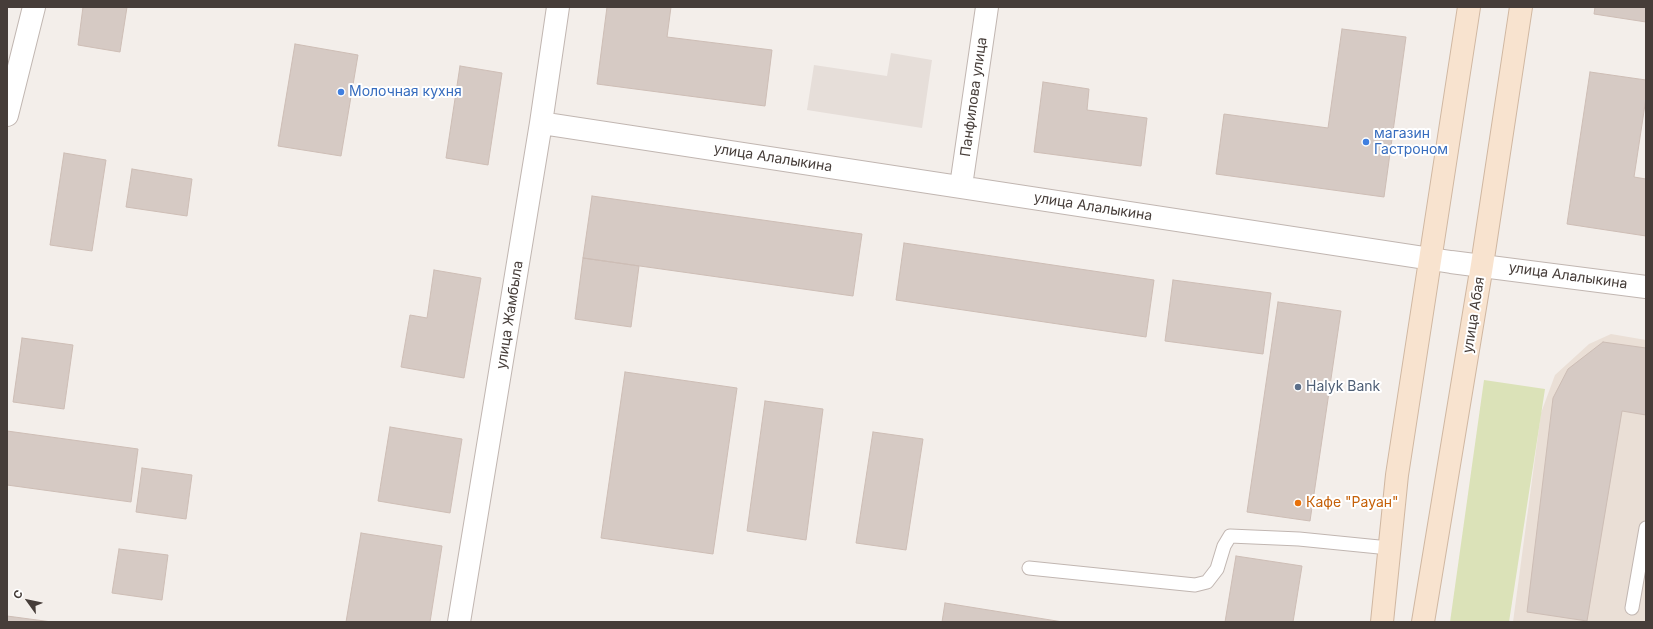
<!DOCTYPE html>
<html>
<head>
<meta charset="utf-8">
<style>
  body { margin:0 }
  #map { position:relative; width:1653px; height:629px; overflow:hidden; background:#f3eeea; font-family:Inter,sans-serif }
  canvas { display:block }
  .frame { position:absolute; inset:0; border:8px solid #463d39; pointer-events:none }
  .north { position:absolute; left:8px; top:581px; width:40px; height:40px; -webkit-text-stroke:3px #fff; paint-order:stroke; rotate:303deg; font-size:11px; font-weight:700; line-height:16px; text-align:center; color:#463d39 }
  .north::after { content:''; display:block; margin:auto; width:14px; height:18px; background:#463d39; clip-path:polygon(50% 0,100% 100%,50% 72%,0 100%) }
</style>
</head>
<body>
<div id="map">
<canvas width="1653" height="629"></canvas>
<div class="frame"></div>
<div class="north">С</div>
</div>
<script>
const g = document.querySelector('canvas').getContext('2d');
g.lineJoin = 'round';
function fillPath(path, color) { g.fillStyle = color; g.fill(path, 'evenodd'); }
const shape = rows => new Path2D(rows.map(r => 'M' + r).join(''));
function trace(path, color, width, dash) { g.strokeStyle = color; g.lineWidth = width; g.lineCap = dash ? 'butt' : 'round'; g.setLineDash(dash || []); g.stroke(path); }
function drawText(font, color, halo, rows, align = 'center') {
  g.font = font + ' Inter,sans-serif'; g.lineWidth = 4; g.setLineDash([]); g.textBaseline = 'middle'; g.strokeStyle = halo; g.fillStyle = color; for (const [text, x, y, turn = 0] of rows) {
    g.save(); g.translate(x, y); g.rotate((+turn || 0) * Math.PI / 180); g.textAlign = isNaN(turn) ? turn : align; if (halo) g.strokeText(text, 0, 0); g.fillText(text, 0, 0); g.restore();
  }
}
const residential = shape([
  [891,53,932,60,922,128,807,110,814,65,887,76]
]);
const education = shape([
  [1611,334,1646,340,1646,622,1513,622,1541,413,1555,375,1589,344]
]);
const green = shape([
  [1484,380,1545,389,1509,622,1450,622]
]);
const building = shape([
  [83,7,127,7,120,52,78,45,83,7],
  [607,7,671,7,667,37,772,50,765,106,597,84,607,7],
  [1595,7,1646,7,1646,22,1594,14,1595,7],
  [1342,29,1406,37,1384,197,1216,174,1224,114,1328,128,1342,29],
  [295,44,358,55,341,156,278,146,295,44],
  [460,66,502,73,488,165,446,158,460,66],
  [1590,72,1646,80,1646,98,1634,177,1646,179,1646,236,1567,224,1590,72],
  [1043,82,1089,89,1087,110,1147,118,1141,166,1034,152,1043,82],
  [64,153,106,160,92,251,50,245,64,153],
  [132,169,192,179,187,216,126,207,132,169],
  [592,196,862,234,853,296,583,258,592,196],
  [904,243,1154,280,1146,337,896,300,904,243],
  [583,258,639,266,631,327,575,319,583,258],
  [434,270,481,278,464,378,401,367,410,315,427,318,434,270],
  [1173,280,1271,293,1263,354,1165,341,1173,280],
  [1278,302,1341,311,1310,521,1247,512,1278,302],
  [22,338,73,345,64,409,13,402,22,338],
  [1603,342,1646,348,1646,415,1622,411,1587,621,1527,612,1553,398,1568,369,1603,342],
  [625,372,737,388,713,554,601,538,625,372],
  [765,401,823,409,806,540,747,531,765,401],
  [390,427,462,439,450,513,378,501,390,427],
  [7,431,138,449,131,502,7,485,7,431],
  [873,432,923,439,906,550,856,543,873,432],
  [142,468,192,475,186,519,136,512,142,468],
  [361,533,442,546,430,622,346,622,361,533],
  [119,549,168,555,162,600,112,593,119,549],
  [1236,556,1302,566,1293,622,1225,622,1236,556],
  [945,603,1063,622,942,622,945,603],
  [7,616,52,622,7,622,7,616]
]);
const lane = shape([
  [1029,568,1195,585,1207,582,1217,569,1224,546,1230,536,1299,539,1389,548],
  [1632,608,1646,528]
]);
const street = shape([
  [7,115,34,7],
  [541,123,1451,262,1646,287],
  [961,186,987,7],
  [459,622,541,123,558,7]
]);
const secondary = shape([
  [1382,622,1397,475,1469,7],
  [1423,622,1482,265,1521,7]
]);
const markers = [
  [341,92,4,"#3f7fe0"],
  [1366,142,4,"#3f7fe0"],
  [1298,387,4,"#5c6f8a"],
  [1298,503,4,"#e8710a"]
];
const shopNames = [
  ["Молочная кухня",349,92],
  ["магазин",1374,134],
  ["Гастроном",1374,150]
];
const streetNames = [
  ["Панфилова улица",974,97,-82],
  ["улица Алалыкина",773,158,9],
  ["улица Алалыкина",1093,207,9],
  ["улица Алалыкина",1568,276,8],
  ["улица Жамбыла",510,315,-81],
  ["улица Абая",1474,315,-81]
];
const serviceNames = [
  ["Halyk Bank",1306,387]
];
const foodNames = [
  ["Кафе \"Рауан\"",1306,503]
];
fillPath(residential, '#e6ded9');
fillPath(education, '#eadfd6');
fillPath(green, '#dbe2b8');
fillPath(building, '#d6cac4');
trace(building, '#cdbdb5', 1);
trace(lane, '#c1b6b1', 15);
trace(street, '#c1b6b1', 24);
trace(secondary, '#d0b7a1', 24);
trace(lane, '#fff', 13);
trace(street, '#fff', 22);
trace(secondary, '#f8e3cf', 22);
for (const [x, y, r, color] of markers) { const dot = new Path2D(); dot.arc(x, y, r, 0, 2 * Math.PI); g.fillStyle = color; g.fill(dot); trace(dot, '#fff', 1.5); }
drawText('14px', '#366cbe', '#fff', shopNames, 'left');
drawText('14px', '#463d39', '#fff', streetNames);
drawText('14px', '#4e5e75', '#fff', serviceNames, 'left');
drawText('14px', '#c56008', '#fff', foodNames, 'left');
</script>
</body>
</html>
